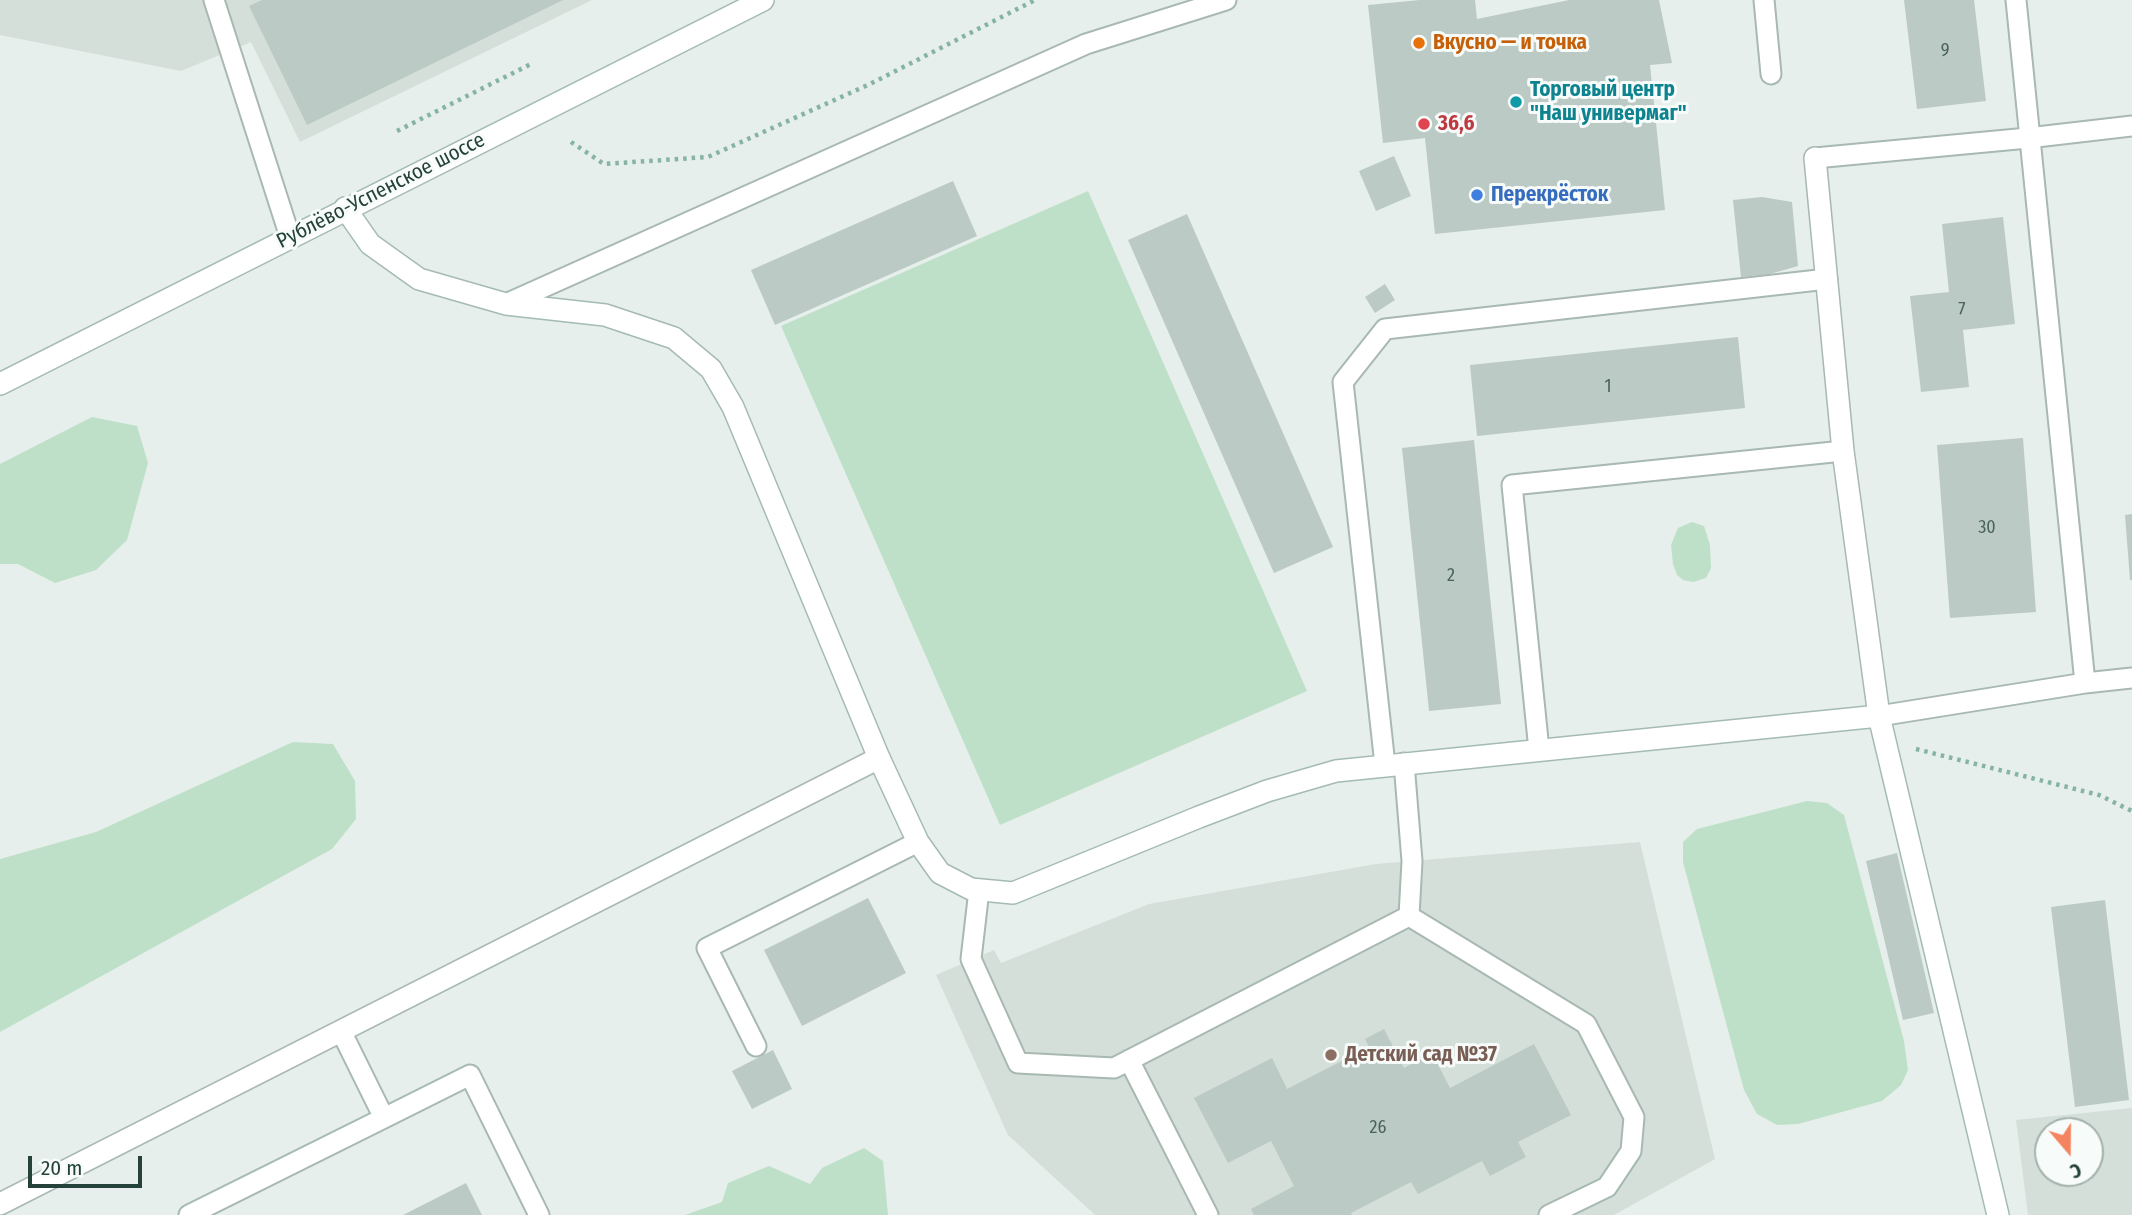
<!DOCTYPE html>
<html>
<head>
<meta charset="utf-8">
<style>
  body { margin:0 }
  #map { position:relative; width:2132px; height:1215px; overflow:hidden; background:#e6efeb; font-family:"Fira Sans Condensed",sans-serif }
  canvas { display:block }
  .north { position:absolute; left:2034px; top:1117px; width:70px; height:70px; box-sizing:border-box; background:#f7fbf9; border:2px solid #a3b1ad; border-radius:50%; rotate:160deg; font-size:19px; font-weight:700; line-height:28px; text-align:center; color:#24423a }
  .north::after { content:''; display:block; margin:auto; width:24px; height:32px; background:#f4845f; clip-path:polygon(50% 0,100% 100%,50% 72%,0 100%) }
  .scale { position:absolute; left:28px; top:1156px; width:114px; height:32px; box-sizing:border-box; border:4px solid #24423a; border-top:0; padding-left:9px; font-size:21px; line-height:24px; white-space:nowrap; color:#24423a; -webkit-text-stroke:5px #f7fbf9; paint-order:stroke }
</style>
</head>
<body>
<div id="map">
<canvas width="2132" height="1215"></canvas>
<div class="north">С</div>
<div class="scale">20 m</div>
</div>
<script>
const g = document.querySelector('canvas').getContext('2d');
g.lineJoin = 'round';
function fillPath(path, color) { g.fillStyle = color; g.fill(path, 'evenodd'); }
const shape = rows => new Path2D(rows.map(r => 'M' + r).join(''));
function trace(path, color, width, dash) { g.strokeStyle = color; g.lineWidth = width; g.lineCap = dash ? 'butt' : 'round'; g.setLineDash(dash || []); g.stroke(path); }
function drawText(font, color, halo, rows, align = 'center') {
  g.font = font + ' "Fira Sans Condensed",sans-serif'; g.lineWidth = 6; g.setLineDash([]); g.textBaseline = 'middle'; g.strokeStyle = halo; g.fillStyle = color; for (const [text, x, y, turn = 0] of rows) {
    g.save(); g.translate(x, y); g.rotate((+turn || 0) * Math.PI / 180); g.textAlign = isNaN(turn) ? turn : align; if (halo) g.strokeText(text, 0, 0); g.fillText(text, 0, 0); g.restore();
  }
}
const built = shape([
  [0,0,592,0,300,142,251,42,181,71,0,35],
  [1640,842,1715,1159,1614,1215,1095,1215,1008,1135,936,975,994,950,1001,963,1149,904,1376,864],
  [2132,1108,2132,1215,2028,1215,2016,1120],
  [2048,1131,2090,1131,2090,1173,2048,1173]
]);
const green = shape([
  [1088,191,1307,691,1000,825,781,326],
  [92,417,137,426,148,463,127,540,96,570,55,583,18,564,0,564,0,464],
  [1692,522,1704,526,1710,545,1711,568,1706,578,1693,582,1683,580,1677,575,1673,564,1671,545,1678,528],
  [293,742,333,744,355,781,356,819,332,849,0,1032,0,859,96,832],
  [1807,801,1827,803,1844,815,1904,1041,1908,1070,1901,1085,1882,1101,1798,1124,1777,1125,1757,1114,1744,1090,1683,862,1683,842,1697,829],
  [864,1148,883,1161,888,1215,685,1215,722,1202,728,1183,769,1166,810,1184,822,1168]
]);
const building = shape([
  [262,0,563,0,307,125,249,6],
  [1420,0,1475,0,1477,19,1569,0,1659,0,1672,63,1650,65,1665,210,1435,234,1425,138,1383,143,1368,5],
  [1904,0,1974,0,1986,101,1917,109],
  [1394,156,1411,196,1376,211,1359,171],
  [953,181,977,236,775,325,751,270],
  [1762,197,1792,202,1798,266,1770,274,1741,277,1733,200],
  [1187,214,1333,547,1274,573,1128,240],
  [2003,217,2015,324,1963,330,1969,387,1921,392,1910,296,1949,292,1942,224],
  [1385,284,1395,300,1375,313,1365,297],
  [1738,337,1745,408,1477,436,1470,365],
  [2023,438,2036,612,1950,618,1937,445],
  [1474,440,1501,704,1429,711,1402,448],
  [2132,514,2132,580,2130,580,2125,515],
  [1897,853,1934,1013,1903,1020,1866,861],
  [868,898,906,973,802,1026,764,950],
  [2105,900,2129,1100,2075,1107,2051,907],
  [1384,1029,1404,1068,1432,1053,1450,1088,1534,1044,1571,1115,1518,1142,1526,1157,1490,1176,1482,1161,1418,1194,1411,1182,1351,1213,1352,1215,1254,1215,1251,1209,1294,1186,1271,1141,1228,1163,1194,1098,1272,1058,1287,1089,1369,1047,1365,1039],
  [773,1050,792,1089,752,1109,732,1071],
  [466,1183,482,1215,403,1215]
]);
const path = shape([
  [397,131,531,64],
  [571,142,604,164,708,157,870,84,1035,0],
  [1916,749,2099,795,2132,811]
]);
const lane = shape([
  [214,0,290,237],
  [1764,0,1771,74],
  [2016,0,2085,683],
  [1815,158,2028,138,2132,126],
  [506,304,1086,44,1226,0],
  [1879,716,2085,683,2132,678],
  [1539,750,1512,485,1843,451],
  [1385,765,1343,382,1385,329,1827,279],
  [979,890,971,959,1018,1063,1114,1068,1409,916,1412,861,1404,763],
  [1409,916,1586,1024,1634,1117,1631,1151,1607,1187,1549,1215],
  [756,1046,707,948,918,842],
  [1129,1060,1208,1215],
  [384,1118,470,1075,539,1215],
  [189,1215,384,1118,341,1031]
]);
const street = shape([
  [1815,158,1843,451,1879,716],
  [0,1204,879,758]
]);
const secondary = shape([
  [345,208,370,244,419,279,506,304,605,315,674,338,711,369,733,407,879,758,918,842,940,873,971,889,1013,893,1199,817,1267,791,1336,771,1879,716,1998,1215],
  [0,384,763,0]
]);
const markers = [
  [1419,43,7,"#e8710a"],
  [1516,102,7,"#0f9aa8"],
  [1424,124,7,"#e0444e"],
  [1477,195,7,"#3f7fe0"],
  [1331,1055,7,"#8d6e63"]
];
const numberNames = [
  ["9",1945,51],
  ["7",1962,310],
  ["1",1608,387],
  ["30",1987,528],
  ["2",1451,576],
  ["26",1378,1128]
];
const foodNames = [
  ["Вкусно — и точка",1433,43]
];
const cultureNames = [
  ["Торговый центр",1530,90],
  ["\"Наш универмаг\"",1530,114]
];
const healthNames = [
  ["36,6",1438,124]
];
const streetNames = [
  ["Рублёво-Успенское шоссе",381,191,-27]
];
const shopNames = [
  ["Перекрёсток",1491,195]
];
const educationNames = [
  ["Детский сад №37",1345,1055]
];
fillPath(built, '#d4dfda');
fillPath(green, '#bfe0c8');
fillPath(building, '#bbcac4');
trace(lane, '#a8b8b2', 23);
trace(street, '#a8b8b2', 24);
trace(secondary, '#a4bbb3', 24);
trace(path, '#86b3a5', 4.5, [3.5, 5]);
trace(lane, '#fff', 19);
trace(street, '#fff', 21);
trace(secondary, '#fff', 21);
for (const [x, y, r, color] of markers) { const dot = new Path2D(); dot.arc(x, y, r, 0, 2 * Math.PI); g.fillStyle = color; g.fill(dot); trace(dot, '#f7fbf9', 2.5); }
drawText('18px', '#4a645c', null, numberNames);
drawText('bold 21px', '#c56008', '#f7fbf9', foodNames, 'left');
drawText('bold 21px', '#0d838f', '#f7fbf9', cultureNames, 'left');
drawText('bold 21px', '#be3a42', '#f7fbf9', healthNames, 'left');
drawText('21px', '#24423a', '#f7fbf9', streetNames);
drawText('bold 21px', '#366cbe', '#f7fbf9', shopNames, 'left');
drawText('bold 21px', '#785e54', '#f7fbf9', educationNames, 'left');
</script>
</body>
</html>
